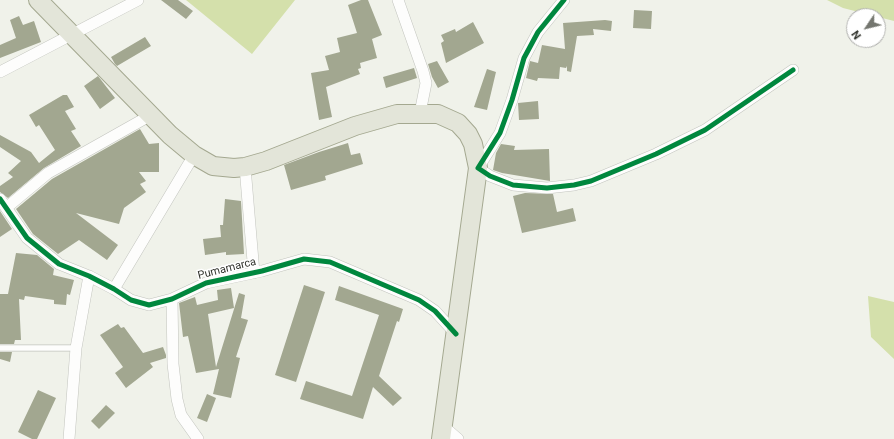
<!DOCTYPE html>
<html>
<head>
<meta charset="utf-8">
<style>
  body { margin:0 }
  #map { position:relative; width:894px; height:439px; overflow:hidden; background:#f0f2ea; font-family:Roboto,sans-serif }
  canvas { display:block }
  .north { position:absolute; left:846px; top:8px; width:40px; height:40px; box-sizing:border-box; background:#fff; border:1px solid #adadab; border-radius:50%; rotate:235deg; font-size:11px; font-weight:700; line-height:16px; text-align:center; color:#31332d }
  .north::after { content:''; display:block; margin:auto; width:14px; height:18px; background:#74766f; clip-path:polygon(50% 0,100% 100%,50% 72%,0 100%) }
</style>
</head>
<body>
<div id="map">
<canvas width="894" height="439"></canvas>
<div class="north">N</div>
</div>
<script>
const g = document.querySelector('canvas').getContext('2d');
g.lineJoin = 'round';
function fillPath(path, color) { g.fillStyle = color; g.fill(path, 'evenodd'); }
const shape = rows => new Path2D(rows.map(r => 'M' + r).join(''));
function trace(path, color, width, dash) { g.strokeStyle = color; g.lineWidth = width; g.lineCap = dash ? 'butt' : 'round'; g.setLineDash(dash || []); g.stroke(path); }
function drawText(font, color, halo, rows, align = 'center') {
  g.font = font + ' Roboto,sans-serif'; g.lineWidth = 3; g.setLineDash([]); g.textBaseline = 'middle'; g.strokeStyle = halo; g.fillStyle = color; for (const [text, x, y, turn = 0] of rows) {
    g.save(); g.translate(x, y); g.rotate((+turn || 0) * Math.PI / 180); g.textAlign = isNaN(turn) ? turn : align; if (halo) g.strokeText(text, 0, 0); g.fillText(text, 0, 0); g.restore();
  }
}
const green = shape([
  [186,0,295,0,252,54],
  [827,0,894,0,894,21,843,8],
  [868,296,894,302,894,359,871,337]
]);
const building = shape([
  [161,0,178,0,193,11,186,19],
  [361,0,368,0,382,35,372,39,377,58,360,63,361,68,358,69,360,74,326,87,332,117,319,120,311,73,329,70,325,56,340,52,337,38,357,33,348,5],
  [634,10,652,11,651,29,633,28],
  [19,16,23,25,34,21,41,42,0,58,0,45,16,38,10,20],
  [605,20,612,21,611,31,593,29,594,35,577,36,571,72,567,71,567,66,566,68,560,67,559,79,538,78,537,81,526,78,530,61,538,63,542,45,565,49,563,23],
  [473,22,484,43,446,63,441,43,444,41,441,35,455,29,456,32],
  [145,37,151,46,117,66,115,64,111,57],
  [437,61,449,82,438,88,432,77,428,64],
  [414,68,417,78,386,88,383,77],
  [487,69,496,72,487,110,474,107],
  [98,76,115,98,100,109,84,86],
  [63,95,67,95,74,107,65,111,76,129,71,131,81,146,44,168,8,198,0,192,0,186,13,177,8,173,21,161,0,147,0,135,31,152,39,163,55,150,39,125,36,127,29,115],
  [538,101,539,119,519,120,518,103],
  [140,129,149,144,159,143,159,172,139,172,146,181,140,184,146,192,124,208,119,224,76,213,118,245,107,260,79,240,58,254,33,234,16,209,52,179],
  [348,143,351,155,360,153,363,164,325,176,326,180,291,190,284,165,319,152],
  [501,144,515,146,514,150,549,149,550,181,502,173,493,170,496,153],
  [525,193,553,194,557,212,573,208,576,221,522,233,513,196],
  [225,199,241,201,244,254,226,255,226,252,205,255,203,239,221,237,220,225,223,225],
  [0,211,12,229,0,237],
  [16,253,37,255,54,269,53,275,74,280,70,295,67,294,66,305,54,304,54,300,25,296,24,300,19,299,21,340,15,340,14,344,0,344,0,294,8,294],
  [304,285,325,292,296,382,275,375],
  [339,286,403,309,399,322,397,321,379,376,402,398,393,406,373,387,363,419,300,399,306,381,352,396,379,315,335,300],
  [231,288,234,308,208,314,216,367,239,293,245,295,241,318,248,320,236,357,240,358,231,398,213,394,219,369,196,373,188,336,183,337,179,303,195,297,197,305,218,300,217,290],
  [118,324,121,328,124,327,143,353,163,347,166,355,166,358,150,363,153,367,126,388,115,373,123,367,100,335],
  [0,352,12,352,10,362,0,359],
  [38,390,56,398,37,439,32,439,18,432],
  [207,394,216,398,207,422,197,418],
  [106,405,115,413,99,429,91,421]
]);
const service = shape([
  [0,348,76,348]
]);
const minor = shape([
  [398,0,423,71,426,83,420,113],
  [564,0,538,32,524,58,512,100,500,133,478,168,490,176,513,185,547,188,574,185,591,181,656,154,705,130,793,70],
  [0,72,138,0],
  [245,167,254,273],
  [0,199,27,238,59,264,89,276,114,289,131,300,149,305,172,299,206,283,262,271,304,259,330,262,419,300,435,311,456,334],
  [6,208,48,173,151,115],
  [114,289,194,155],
  [172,299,173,364,177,399,181,415,198,439],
  [443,426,458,439],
  [69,439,76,348,89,276]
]);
const primary = shape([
  [38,0,170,135,194,155,213,166,234,168,245,167,266,161,355,126,397,114,438,114,458,123,468,134,473,144,478,168,441,439]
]);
const cycleway = shape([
  [564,0,538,32,524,58,512,100,500,133,478,168,490,176,513,185,547,188,574,185,591,181,656,154,705,130,793,70],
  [0,199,27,238,59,264,89,276,114,289,131,300,149,305,172,299,206,283,262,271,304,259,330,262,419,300,435,311,456,334]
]);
const streetNames = [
  ["Pumamarca",227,269,-14]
];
fillPath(green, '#d4e0ab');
fillPath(building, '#a2a790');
trace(service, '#c2c4be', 7);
trace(minor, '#c2c4be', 12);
trace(primary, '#a4a890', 20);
trace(service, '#fdfdfc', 5.5);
trace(minor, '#fdfdfc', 11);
trace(primary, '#e3e5d9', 18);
trace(cycleway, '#00873e', 5);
drawText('11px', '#31332d', '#fff', streetNames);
</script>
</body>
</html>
